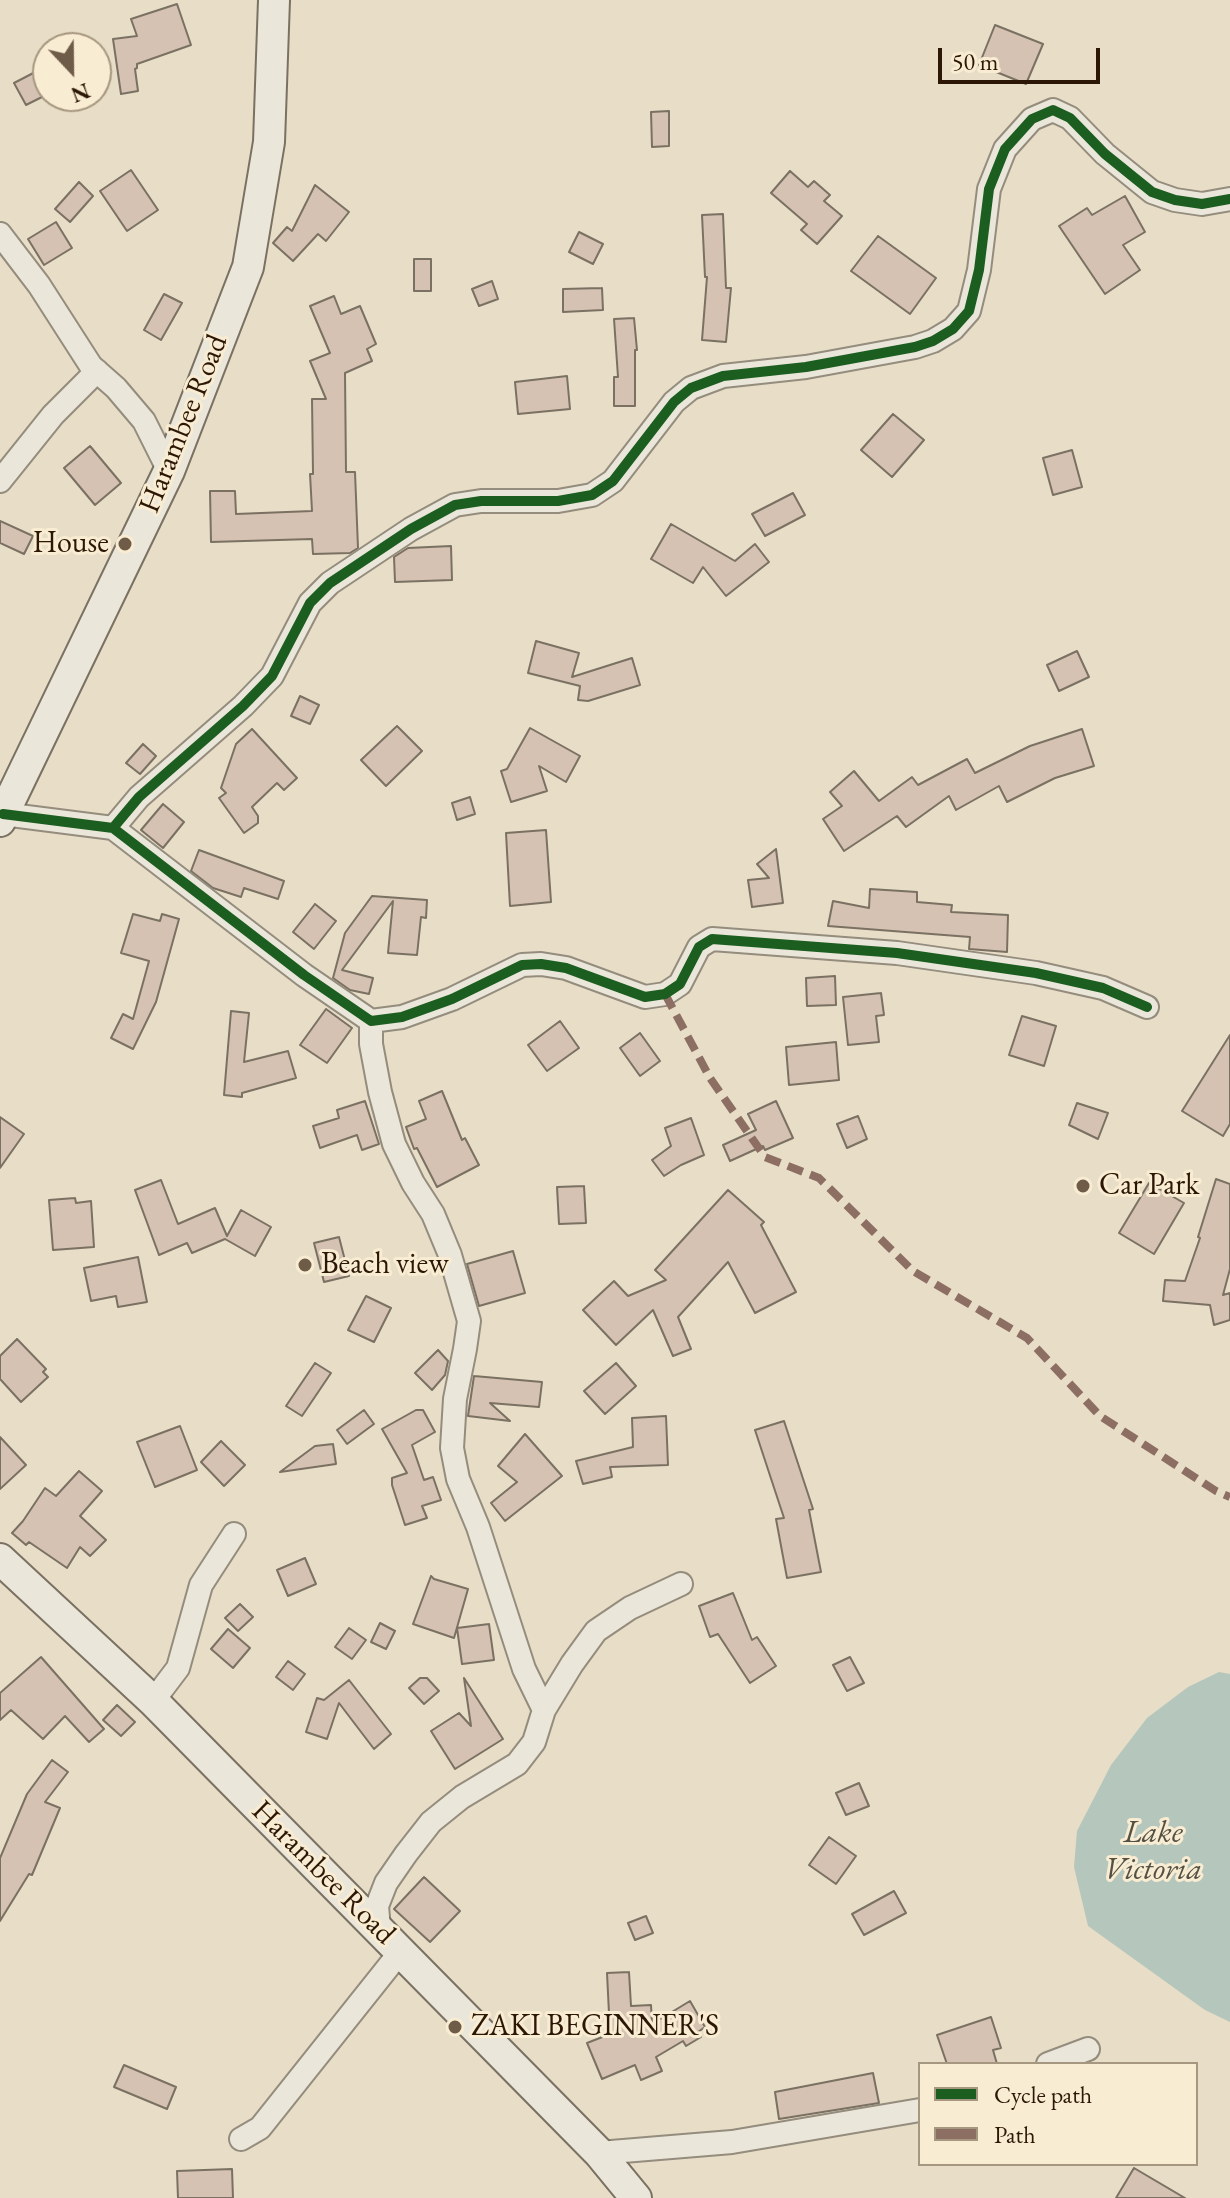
<!DOCTYPE html>
<html>
<head>
<meta charset="utf-8">
<style>
  body { margin:0 }
  #map { position:relative; width:1230px; height:2198px; overflow:hidden; background:#e8ddc6; font-family:"EB Garamond",serif }
  canvas { display:block }
  .legend { position:absolute; left:918px; top:2062px; width:280px; height:104px; box-sizing:border-box; background:#f8ecd2; border:2px solid #a69780; margin:0; padding:10px 14px; list-style:none; font-size:24px; color:#2c1706 }
  .legend li { display:flex; align-items:center; gap:16px; height:40px }
  .legend b { width:40px; border:2px solid #a69780 }
  .north { position:absolute; left:32px; top:32px; width:80px; height:80px; box-sizing:border-box; background:#f8ecd2; border:2px solid #a69780; border-radius:50%; rotate:158deg; font-size:22px; font-weight:700; line-height:32px; text-align:center; color:#2c1706 }
  .north::after { content:''; display:block; margin:auto; width:28px; height:36px; background:#6e5c49; clip-path:polygon(50% 0,100% 100%,50% 72%,0 100%) }
  .scale { position:absolute; left:938px; top:48px; width:162px; height:36px; box-sizing:border-box; border:4px solid #2c1706; border-top:0; padding-left:10px; font-size:24px; line-height:28px; white-space:nowrap; color:#2c1706; -webkit-text-stroke:6px #f8ecd2; paint-order:stroke }
</style>
</head>
<body>
<div id="map">
<canvas width="1230" height="2198"></canvas>
<ul class="legend">
<li><b style="height:10px;background:#1b5e20"></b>Cycle path</li>
<li><b style="height:10px;background:#8d6e63"></b>Path</li>
</ul>
<div class="north">N</div>
<div class="scale">50 m</div>
</div>
<script>
const g = document.querySelector('canvas').getContext('2d');
g.lineJoin = 'round';
function fillPath(path, color) { g.fillStyle = color; g.fill(path, 'evenodd'); }
const shape = rows => new Path2D(rows.map(r => 'M' + r).join(''));
function trace(path, color, width, dash) { g.strokeStyle = color; g.lineWidth = width; g.lineCap = dash ? 'butt' : 'round'; g.setLineDash(dash || []); g.stroke(path); }
function drawText(font, color, halo, rows, align = 'center') {
  g.font = font + ' "EB Garamond",serif'; g.lineWidth = 6; g.setLineDash([]); g.textBaseline = 'middle'; g.strokeStyle = halo; g.fillStyle = color; for (const [text, x, y, turn = 0] of rows) {
    g.save(); g.translate(x, y); g.rotate((+turn || 0) * Math.PI / 180); g.textAlign = isNaN(turn) ? turn : align; if (halo) g.strokeText(text, 0, 0); g.fillText(text, 0, 0); g.restore();
  }
}
const water = shape([
  [1219,1672,1230,1674,1230,2022,1205,2010,1088,1926,1074,1867,1077,1831,1111,1765,1147,1718,1188,1687]
]);
const building = shape([
  [177,4,191,45,137,64,137,68,135,69,138,91,121,94,113,39,137,36,131,19,177,4],
  [995,25,1043,44,1026,84,979,65,995,25],
  [41,69,48,82,48,94,26,105,14,83,41,69],
  [669,111,669,146,652,147,651,112,669,111],
  [131,170,158,210,127,231,100,191,131,170],
  [790,171,808,187,814,181,830,195,824,201,842,216,817,244,801,230,807,224,771,193,790,171],
  [79,182,93,196,70,222,55,209,79,182],
  [315,185,349,212,326,241,318,234,293,261,273,243,287,227,292,231,315,185],
  [1125,196,1145,232,1123,245,1140,270,1105,294,1059,226,1087,208,1092,215,1125,196],
  [723,214,726,288,731,288,726,342,702,340,707,277,705,277,702,215,723,214],
  [56,222,72,248,44,265,28,239,56,222],
  [579,232,603,244,593,264,569,252,579,232],
  [878,236,936,278,910,314,851,271,878,236],
  [414,259,431,259,431,291,414,291,414,259],
  [492,281,498,299,479,306,472,289,492,281],
  [602,288,603,310,563,312,563,289,602,288],
  [164,294,182,303,161,340,144,330,164,294],
  [334,296,341,314,360,306,376,344,367,349,372,361,345,373,346,472,355,472,358,548,350,553,313,554,312,539,211,542,210,491,235,491,236,514,312,511,310,474,313,474,312,399,326,399,310,361,330,353,310,306,334,296],
  [634,318,637,350,635,350,635,406,614,406,614,377,618,377,614,319,634,318],
  [567,376,570,409,518,414,515,382,567,376],
  [893,414,924,440,892,477,861,450,893,414],
  [90,446,121,483,95,505,64,468,90,446],
  [1072,450,1082,487,1053,495,1043,458,1072,450],
  [793,493,805,515,765,536,752,514,793,493],
  [0,521,33,536,24,554,0,543,0,521],
  [671,524,735,561,755,544,769,562,726,596,703,567,693,583,651,559,671,524],
  [451,546,452,580,395,582,394,557,408,548,451,546],
  [536,641,579,653,572,677,632,658,640,685,588,701,578,700,580,686,528,673,536,641],
  [1077,651,1089,677,1059,691,1047,665,1077,651],
  [300,696,319,705,310,724,291,716,300,696],
  [397,726,422,751,386,786,361,760,397,726],
  [530,728,580,756,566,782,539,766,547,791,511,802,501,771,507,769,530,728],
  [252,729,297,778,284,790,277,783,252,807,258,816,258,823,244,833,219,798,226,793,221,788,236,744,252,729],
  [1082,729,1094,766,1055,778,1007,802,999,786,956,810,949,796,906,827,897,816,844,851,823,819,842,806,830,792,854,771,879,801,912,777,918,785,967,759,975,773,1030,746,1082,729],
  [143,744,156,756,140,774,126,763,143,744],
  [470,797,475,814,457,820,452,803,470,797],
  [163,804,184,822,163,848,141,830,163,804],
  [546,830,551,902,510,906,506,833,546,830],
  [776,849,783,903,752,907,748,880,769,878,757,864,776,849],
  [199,850,284,881,278,899,244,888,241,897,213,888,191,871,199,850],
  [870,889,917,892,917,902,952,905,951,912,1008,915,1007,952,969,949,970,937,828,926,833,901,869,908,870,889],
  [372,896,427,900,426,918,421,917,417,955,388,953,393,901,342,970,373,978,369,994,350,990,333,978,345,933,372,896],
  [315,904,336,921,314,949,293,932,315,904],
  [133,914,160,921,162,914,179,919,156,1002,133,1049,111,1038,123,1014,133,1019,149,961,121,953,133,914],
  [835,976,836,1005,807,1006,806,978,835,976],
  [881,993,884,1015,876,1016,879,1042,848,1045,843,997,881,993],
  [326,1009,352,1028,327,1063,300,1045,326,1009],
  [231,1011,249,1013,244,1062,288,1051,296,1078,242,1093,242,1097,224,1095,231,1011],
  [1022,1016,1056,1026,1044,1066,1009,1055,1022,1016],
  [560,1021,579,1048,547,1071,528,1045,560,1021],
  [640,1033,660,1061,640,1076,620,1048,640,1033],
  [1230,1035,1230,1124,1223,1136,1182,1111,1230,1035],
  [836,1042,839,1080,789,1085,786,1047,836,1042],
  [442,1091,462,1140,465,1138,479,1165,437,1187,417,1148,414,1149,406,1127,426,1119,419,1101,442,1091],
  [365,1101,379,1144,362,1150,357,1135,320,1148,313,1126,339,1118,337,1110,365,1101],
  [776,1101,793,1138,765,1150,763,1146,730,1161,723,1145,756,1130,748,1114,776,1101],
  [1077,1103,1108,1113,1098,1139,1069,1125,1077,1103],
  [858,1116,867,1139,847,1148,837,1124,858,1116],
  [0,1117,24,1134,0,1168,0,1117],
  [691,1118,704,1155,681,1165,664,1176,652,1160,671,1146,665,1128,691,1118],
  [1216,1179,1230,1184,1230,1269,1223,1295,1230,1293,1230,1320,1214,1325,1210,1305,1163,1301,1165,1280,1185,1281,1200,1238,1198,1237,1216,1179],
  [161,1180,178,1224,215,1208,227,1236,241,1210,271,1227,255,1256,225,1239,192,1253,187,1243,159,1255,135,1190,161,1180],
  [1149,1183,1184,1203,1154,1254,1119,1233,1149,1183],
  [584,1186,586,1223,559,1224,557,1187,584,1186],
  [728,1190,764,1222,761,1225,796,1292,755,1313,728,1262,678,1317,691,1349,673,1356,653,1310,616,1345,583,1310,614,1281,628,1296,666,1280,655,1270,728,1190],
  [75,1198,76,1203,91,1201,94,1247,53,1250,49,1200,75,1198],
  [339,1237,349,1276,324,1282,314,1243,339,1237],
  [513,1251,525,1293,479,1306,467,1264,513,1251],
  [138,1257,147,1302,118,1307,116,1296,91,1301,84,1268,138,1257],
  [366,1296,391,1308,374,1342,348,1330,366,1296],
  [17,1339,46,1369,43,1372,48,1377,21,1402,0,1379,0,1356,17,1339],
  [438,1350,448,1361,445,1375,432,1390,415,1373,438,1350],
  [315,1363,331,1373,302,1416,286,1406,315,1363],
  [616,1363,636,1386,605,1414,584,1391,616,1363],
  [474,1376,542,1382,539,1407,490,1403,510,1421,468,1416,474,1376],
  [364,1410,374,1424,347,1444,337,1430,364,1410],
  [416,1410,423,1410,435,1432,412,1445,424,1480,433,1477,441,1500,422,1506,427,1518,405,1525,392,1485,392,1478,407,1473,382,1429,416,1410],
  [666,1416,668,1465,610,1467,612,1477,583,1484,576,1461,633,1447,632,1418,666,1416],
  [784,1421,813,1509,809,1510,821,1572,787,1578,776,1519,784,1518,755,1430,784,1421],
  [180,1426,197,1470,155,1487,137,1442,180,1426],
  [525,1434,562,1476,505,1521,491,1503,517,1482,498,1466,525,1434],
  [0,1437,26,1465,0,1489,0,1437],
  [221,1441,245,1465,224,1486,201,1462,221,1441],
  [333,1444,336,1464,280,1472,315,1446,333,1444],
  [79,1471,102,1491,80,1516,106,1540,90,1556,80,1547,67,1568,29,1542,26,1545,12,1533,23,1521,45,1488,56,1496,79,1471],
  [305,1558,316,1584,288,1596,277,1570,305,1558],
  [431,1576,434,1579,468,1589,454,1638,413,1624,431,1576],
  [733,1593,752,1640,757,1637,776,1666,750,1683,718,1634,710,1637,699,1606,733,1593],
  [240,1604,253,1617,238,1631,225,1618,240,1604],
  [380,1623,395,1631,386,1649,371,1642,380,1623],
  [489,1624,494,1660,462,1664,457,1628,489,1624],
  [349,1628,366,1640,352,1659,335,1647,349,1628],
  [228,1629,250,1648,233,1668,211,1649,228,1629],
  [41,1657,104,1729,89,1742,65,1716,43,1739,11,1710,0,1720,0,1693,41,1657],
  [850,1657,864,1683,847,1691,833,1665,850,1657],
  [288,1661,305,1674,293,1690,276,1677,288,1661],
  [420,1678,427,1678,439,1691,424,1704,409,1688,420,1678],
  [464,1678,503,1739,455,1769,431,1731,459,1713,471,1726,464,1678],
  [349,1680,391,1734,374,1749,339,1703,327,1739,306,1732,317,1698,324,1700,349,1680],
  [117,1705,135,1722,121,1736,103,1720,117,1705],
  [52,1760,68,1772,45,1802,60,1808,32,1875,29,1874,0,1921,0,1858,27,1794,52,1760],
  [859,1783,869,1806,846,1815,836,1793,859,1783],
  [829,1837,856,1856,836,1884,809,1865,829,1837],
  [424,1877,460,1911,430,1942,394,1909,424,1877],
  [894,1891,906,1913,864,1935,852,1914,894,1891],
  [646,1916,653,1933,635,1940,628,1923,646,1916],
  [629,1972,631,2006,651,2005,652,2024,690,2001,705,2027,698,2032,701,2037,686,2046,683,2041,656,2057,662,2071,641,2080,635,2065,602,2079,587,2043,610,2034,607,1973,629,1972],
  [991,2017,1001,2048,993,2050,997,2064,947,2064,937,2035,991,2017],
  [124,2065,176,2087,167,2109,114,2087,124,2065],
  [873,2073,879,2103,779,2119,775,2092,873,2073],
  [1134,2168,1185,2198,1116,2198,1134,2168],
  [232,2169,233,2198,178,2198,177,2171,232,2169]
]);
const street = shape([
  [0,234,39,285,91,366,116,388,144,421,169,471],
  [0,481,53,415,97,371],
  [3,814,113,828,304,975,371,1021,402,1017,452,999,522,965,541,964,566,968,645,997,665,994,680,984,699,947,712,939,897,953,1036,973,1103,988,1147,1007],
  [113,828,139,797,243,706,272,676,310,603,330,583,411,529,455,505,481,501,558,501,592,495,613,481,674,402,691,388,723,376,806,367,915,347,933,341,953,329,969,311,979,270,989,189,1005,149,1032,119,1053,110,1070,118,1105,154,1152,192,1175,200,1202,204,1230,199],
  [371,1021,371,1044,380,1092,394,1144,413,1183,433,1214,450,1255,469,1321,465,1349,455,1399,452,1448,458,1479,478,1527,524,1669,544,1710,534,1742,517,1764,462,1797,431,1822,406,1854,386,1883,377,1906,379,1929],
  [153,1701,178,1668,201,1585,234,1534],
  [544,1710,572,1664,596,1631,630,1608,681,1584],
  [1048,2064,1088,2049],
  [241,2139,260,2128,401,1951],
  [599,2153,732,2142,920,2110]
]);
const secondary = shape([
  [0,821,169,471,248,267,269,142,274,0],
  [0,1559,153,1701,599,2153,636,2198]
]);
const quiet = shape([
  [665,994,710,1078,765,1157,819,1178,913,1271,1027,1338,1100,1416,1216,1491,1230,1497]
]);
const cycleway = shape([
  [3,814,113,828,304,975,371,1021,402,1017,452,999,522,965,541,964,566,968,645,997,665,994,680,984,699,947,712,939,897,953,1036,973,1103,988,1147,1007],
  [113,828,139,797,243,706,272,676,310,603,330,583,411,529,455,505,481,501,558,501,592,495,613,481,674,402,691,388,723,376,806,367,915,347,933,341,953,329,969,311,979,270,989,189,1005,149,1032,119,1053,110,1070,118,1105,154,1152,192,1175,200,1202,204,1230,199]
]);
const markers = [
  [125,544,8,"#6e5c49"],
  [1083,1186,8,"#6e5c49"],
  [305,1265,8,"#6e5c49"],
  [455,2027,8,"#6e5c49"]
];
const streetNames = [
  ["Harambee Road",184,424,-68],
  ["Harambee Road",323,1873,45]
];
const poiNames = [
  ["House",109,544,"right"],
  ["Car Park",1099,1186],
  ["Beach view",321,1265],
  ["ZAKI BEGINNER'S",471,2027]
];
const waterNames = [
  ["Lake",1153,1833],
  ["Victoria",1153,1870]
];
fillPath(water, '#b5c6bc');
fillPath(building, '#d5c2b2');
trace(building, '#7a7163', 2);
trace(street, '#948c7d', 26);
trace(secondary, '#7a7163', 34);
trace(street, '#ebe6da', 22);
trace(secondary, '#ebe6da', 30);
trace(quiet, '#8d6e63', 8, [16, 8]);
trace(cycleway, '#1b5e20', 10);
for (const [x, y, r, color] of markers) { const dot = new Path2D(); dot.arc(x, y, r, 0, 2 * Math.PI); g.fillStyle = color; g.fill(dot); trace(dot, '#f8ecd2', 3); }
drawText('30px', '#2c1706', '#f8ecd2', streetNames);
drawText('30px', '#2c1706', '#f8ecd2', poiNames, 'left');
drawText('italic 32px', '#545144', '#f8ecd2', waterNames);
</script>
</body>
</html>
